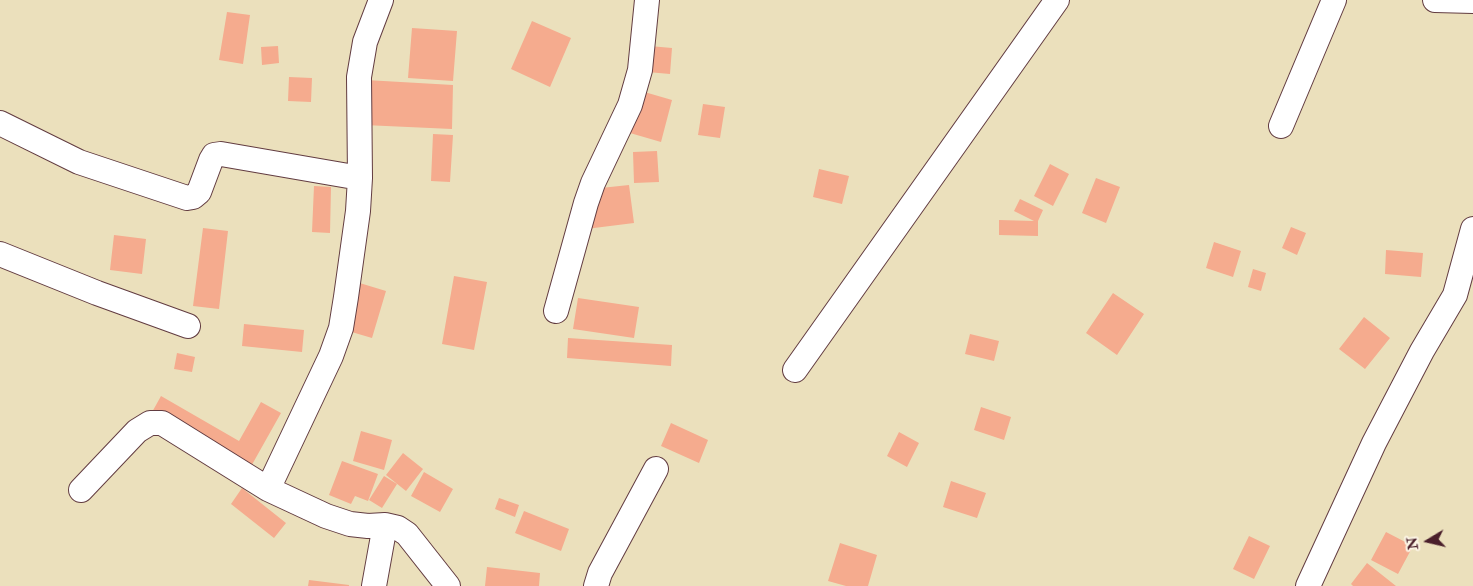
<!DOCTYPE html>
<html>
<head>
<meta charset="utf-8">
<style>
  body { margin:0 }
  #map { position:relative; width:1473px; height:586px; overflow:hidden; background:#ebe0bc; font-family:"IM FELL Double Pica",serif }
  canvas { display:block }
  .north { position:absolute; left:1403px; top:516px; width:50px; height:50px; -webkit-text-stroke:4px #fcf5e5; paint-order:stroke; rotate:261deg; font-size:14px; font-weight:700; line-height:20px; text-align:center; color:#4a1f2b }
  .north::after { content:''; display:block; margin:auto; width:18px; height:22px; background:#4a1f2b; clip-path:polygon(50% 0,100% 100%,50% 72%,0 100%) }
</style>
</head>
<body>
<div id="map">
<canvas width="1473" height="586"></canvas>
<div class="north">N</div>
</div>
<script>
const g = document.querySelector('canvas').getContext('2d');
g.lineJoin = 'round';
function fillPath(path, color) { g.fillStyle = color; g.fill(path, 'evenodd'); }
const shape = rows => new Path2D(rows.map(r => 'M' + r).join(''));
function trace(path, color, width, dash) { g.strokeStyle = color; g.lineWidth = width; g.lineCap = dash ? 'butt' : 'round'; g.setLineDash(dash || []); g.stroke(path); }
const building = shape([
  [227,12,250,15,243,64,219,60],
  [532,21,571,38,550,87,511,69],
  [412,28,457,31,453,81,408,78],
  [638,45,672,48,670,74,636,71],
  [278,46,279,63,262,65,261,47],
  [289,77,312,78,311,102,288,101],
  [366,80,453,85,452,129,364,125],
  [641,91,672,100,661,142,630,133],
  [703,104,725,107,720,138,698,135],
  [433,134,453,135,450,182,431,181],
  [657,151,659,182,634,183,633,152],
  [1050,164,1069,174,1053,206,1034,196],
  [819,169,849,176,842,204,813,197],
  [1096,178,1120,187,1106,223,1082,213],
  [629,185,634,223,586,229,582,190],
  [314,186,331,187,330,233,312,232],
  [1020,199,1043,210,1038,221,1038,236,999,235,999,220,1034,221,1014,211],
  [1291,227,1306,233,1297,255,1282,248],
  [203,228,228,231,219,309,193,306],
  [114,235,146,239,142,274,110,270],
  [1214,242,1241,251,1233,277,1206,268],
  [1386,250,1423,253,1421,277,1385,274],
  [1253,269,1266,273,1261,291,1248,287],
  [454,276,487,282,474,350,442,344],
  [353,281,386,291,372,338,338,328],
  [1113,293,1144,314,1117,355,1086,333],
  [578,298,639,307,634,338,573,329],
  [1364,317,1390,338,1365,369,1339,349],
  [244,324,304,330,302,352,242,346],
  [970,334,999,341,994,361,965,354],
  [568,338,672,345,671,366,567,358],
  [177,353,195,357,192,372,174,369],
  [161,396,239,441,261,402,281,413,249,470,151,414],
  [981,407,1011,417,1004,440,974,430],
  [671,423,708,440,699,463,661,446],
  [361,431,392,440,384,470,353,461],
  [899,432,919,443,907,467,887,456],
  [403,453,423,469,406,491,386,475],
  [342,461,378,474,368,501,355,496,351,504,329,495],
  [424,472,453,489,440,512,411,496],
  [384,476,397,484,382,508,369,500],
  [951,481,986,493,977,518,943,507],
  [242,488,286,523,274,538,231,504],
  [499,498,519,505,515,517,495,509],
  [524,511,569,529,561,551,515,533],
  [1386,532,1413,546,1398,574,1371,560],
  [1249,536,1270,546,1254,579,1233,569],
  [840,543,877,555,868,586,846,586,828,581],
  [1367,563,1396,586,1353,586,1351,584],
  [487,567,540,573,539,586,485,586],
  [309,580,349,585,349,586,308,586]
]);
const minor = shape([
  [1435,0,1473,1],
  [0,123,79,162,187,198,193,197,199,192,211,160,214,155,221,154,360,178],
  [1281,126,1334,0],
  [0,254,97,293,188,326],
  [556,311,586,203,593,183,630,105,640,70,647,0],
  [795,370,1057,0],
  [268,489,331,356,341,328,346,297,358,211,360,178,359,77,365,42,381,0],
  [81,490,137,431,150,423,162,423,268,489,326,516,350,524,368,526,385,525,398,528,407,534,448,586],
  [374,586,385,525],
  [596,586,600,573,656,469],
  [1308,586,1374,443,1422,351,1455,295,1473,229]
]);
fillPath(building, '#f5ab8e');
trace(minor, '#623c41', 26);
trace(minor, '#fff', 24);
</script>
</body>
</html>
